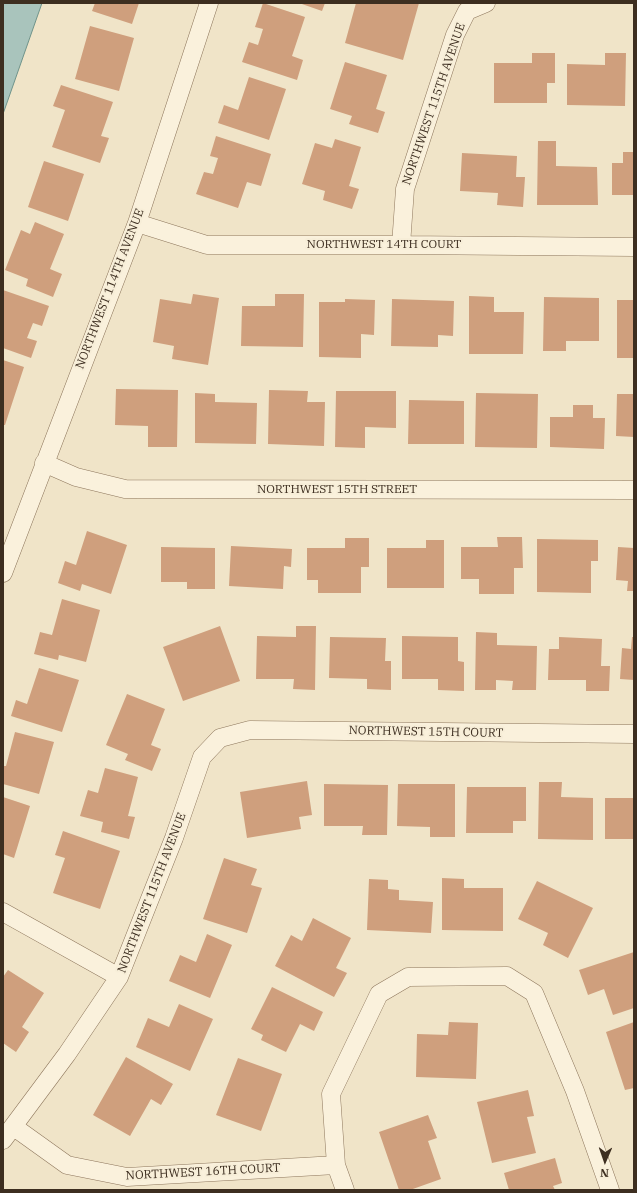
<!DOCTYPE html>
<html>
<head>
<meta charset="utf-8">
<style>
  body { margin:0 }
  #map { position:relative; width:637px; height:1193px; overflow:hidden; background:#f0e4c8; font-family:"IBM Plex Serif",serif }
  canvas { display:block }
  .frame { position:absolute; inset:0; border:4px solid #3d2e20; pointer-events:none }
  .north { position:absolute; left:585px; top:1141px; width:40px; height:40px; -webkit-text-stroke:3px #f7eed8; paint-order:stroke; rotate:182deg; font-size:11px; font-weight:700; line-height:16px; text-align:center; color:#3d2e20 }
  .north::after { content:''; display:block; margin:auto; width:14px; height:18px; background:#3d2e20; clip-path:polygon(50% 0,100% 100%,50% 72%,0 100%) }
</style>
</head>
<body>
<div id="map">
<canvas width="637" height="1193"></canvas>
<div class="frame"></div>
<div class="north">N</div>
</div>
<script>
const g = document.querySelector('canvas').getContext('2d');
g.lineJoin = 'round';
function fillPath(path, color) { g.fillStyle = color; g.fill(path, 'evenodd'); }
const shape = rows => new Path2D(rows.map(r => 'M' + r).join(''));
function trace(path, color, width, dash) { g.strokeStyle = color; g.lineWidth = width; g.lineCap = dash ? 'butt' : 'round'; g.setLineDash(dash || []); g.stroke(path); }
function drawText(font, color, halo, rows, align = 'center') {
  g.font = font + ' "IBM Plex Serif",serif'; g.lineWidth = 4; g.setLineDash([]); g.textBaseline = 'middle'; g.strokeStyle = halo; g.fillStyle = color; for (const [text, x, y, turn = 0] of rows) {
    g.save(); g.translate(x, y); g.rotate((+turn || 0) * Math.PI / 180); g.textAlign = isNaN(turn) ? turn : align; if (halo) g.strokeText(text, 0, 0); g.fillText(text, 0, 0); g.restore();
  }
}
const water = shape([
  [3,3,42,3,3,114,3,3]
]);
const building = shape([
  [95,3,139,3,132,24,92,11],
  [263,3,305,17,292,56,303,60,297,80,242,62,249,42,258,45,263,29,255,27],
  [299,3,325,3,322,11],
  [356,3,419,3,403,60,345,43],
  [90,26,134,38,119,91,75,79],
  [532,53,555,53,555,83,547,83,547,103,494,103,494,63,532,63],
  [605,53,626,53,625,106,567,105,567,64,605,65],
  [345,62,387,75,376,109,385,112,378,133,349,124,352,116,330,109],
  [249,77,286,89,269,140,218,123,224,105,238,110],
  [61,85,113,102,101,136,109,138,100,163,52,147,65,110,53,106],
  [216,136,271,154,261,186,247,182,238,208,196,194,204,172,213,174,218,158,210,156],
  [335,139,361,147,349,186,359,189,352,209,323,200,325,191,302,184,315,143,332,148],
  [538,141,556,141,556,166,597,167,598,205,537,205],
  [623,152,634,152,634,195,612,195,612,163,623,163],
  [462,153,517,156,516,177,525,177,523,207,497,205,498,193,460,191],
  [44,161,84,174,68,221,28,207],
  [35,222,64,234,50,269,62,274,53,297,26,286,28,279,5,270,21,230,30,234],
  [3,290,49,306,42,326,33,323,27,338,37,341,31,358,3,348],
  [193,294,219,298,208,365,172,359,174,346,153,342,160,299,191,304],
  [275,294,304,294,303,347,241,346,242,306,275,306],
  [469,296,494,297,494,312,524,312,523,354,469,354],
  [544,297,599,298,599,341,566,341,566,351,543,351],
  [345,299,375,300,374,335,361,334,361,358,319,357,319,302,345,302],
  [392,299,454,301,453,336,438,335,438,347,391,346],
  [617,300,634,300,634,358,617,358],
  [3,360,24,367,5,425,3,425],
  [116,389,178,390,177,447,148,447,148,426,115,425],
  [269,390,308,391,307,402,325,402,324,446,268,444],
  [336,391,396,391,396,428,365,427,365,448,335,447],
  [195,393,215,394,215,402,257,403,256,444,195,443],
  [476,393,538,394,537,448,475,447],
  [617,394,634,394,634,437,616,436],
  [409,400,464,401,464,444,408,444],
  [573,405,593,405,593,418,605,418,604,449,550,447,550,417,573,417],
  [87,531,127,545,111,594,82,584,80,591,58,583,65,561,76,565],
  [497,537,522,537,523,568,514,568,514,594,479,594,479,579,461,579,461,547,498,547],
  [345,538,369,538,369,567,361,567,361,593,318,593,318,580,307,580,307,548,345,548],
  [537,539,598,540,598,561,591,561,591,593,537,592],
  [426,540,444,540,444,588,387,588,387,548,426,548],
  [231,546,292,549,291,567,284,566,283,589,229,586],
  [161,547,215,548,215,589,187,589,187,582,161,582],
  [618,547,634,548,634,591,627,591,628,581,616,580],
  [62,599,100,610,86,662,59,655,58,660,34,654,40,632,52,635],
  [220,626,240,681,183,701,163,647],
  [296,626,316,626,315,690,293,689,294,679,256,679,257,636,296,637],
  [476,632,497,633,497,645,537,646,536,690,512,690,513,681,496,680,496,690,475,690],
  [402,636,458,637,458,661,464,662,464,691,438,690,438,679,402,679],
  [330,637,386,638,385,661,391,661,391,690,367,689,367,679,329,678],
  [559,637,602,639,601,666,610,666,609,691,586,691,586,680,548,680,549,649,559,649],
  [632,637,634,637,634,680,620,679,622,648,631,649],
  [39,668,79,680,62,732,11,716,16,700,27,704],
  [127,694,165,709,151,745,161,749,152,771,125,760,128,754,106,745],
  [15,732,54,742,39,794,3,784,3,766,6,766],
  [105,768,138,777,128,816,135,817,129,839,101,832,103,822,80,816,88,790,98,793],
  [307,781,312,815,299,817,301,829,247,838,240,792],
  [539,782,562,782,561,797,593,798,593,840,538,839],
  [324,784,388,785,387,835,362,835,363,826,324,826],
  [398,784,455,784,455,837,430,837,430,827,397,826],
  [467,787,526,787,526,821,513,821,513,833,466,833],
  [3,797,30,806,14,858,3,854],
  [605,798,634,798,634,839,605,839],
  [63,831,120,851,100,909,53,893,65,858,55,855],
  [224,858,257,869,251,885,262,888,247,933,203,919],
  [442,878,464,879,464,888,503,888,503,931,442,930],
  [369,879,388,880,388,889,399,890,399,900,433,902,431,933,367,930],
  [537,881,593,908,568,958,543,945,548,933,518,919],
  [313,918,351,938,336,968,347,973,334,997,275,966,291,935,302,941],
  [207,934,232,945,210,998,169,981,180,955,196,962],
  [634,952,634,1008,613,1015,604,989,588,995,579,970],
  [8,970,44,993,22,1027,29,1032,16,1052,3,1043,3,977],
  [272,987,323,1012,314,1031,300,1024,286,1052,261,1040,263,1035,251,1029],
  [179,1004,213,1019,190,1071,136,1047,148,1018,169,1027],
  [449,1022,478,1023,476,1079,416,1077,417,1034,448,1035],
  [634,1022,634,1088,625,1090,606,1032],
  [126,1057,173,1084,161,1105,151,1099,130,1136,93,1115],
  [238,1058,282,1074,261,1131,216,1115],
  [528,1090,534,1116,527,1117,536,1153,492,1163,477,1102],
  [428,1115,437,1138,428,1141,441,1179,410,1190,399,1190,379,1132],
  [555,1158,562,1183,553,1186,555,1190,509,1190,504,1173]
]);
const minor = shape([
  [137,223,207,245,401,245,634,247],
  [401,245,405,189,455,35,467,11,486,3],
  [44,463,76,477,125,489,634,490],
  [3,573,137,223,209,3],
  [3,912,119,977],
  [14,1127,67,1165,127,1177,336,1165,331,1094,379,994,408,977,507,976,534,993,575,1091,610,1190],
  [3,1140,67,1054,119,977,174,838,202,757,220,738,250,730,634,734],
  [336,1165,345,1190]
]);
const streetNames = [
  ["NORTHWEST 115TH AVENUE",434,104,-71],
  ["NORTHWEST 14TH COURT",384,245],
  ["NORTHWEST 114TH AVENUE",110,289,-69],
  ["NORTHWEST 15TH STREET",337,490],
  ["NORTHWEST 15TH COURT",426,732,1],
  ["NORTHWEST 115TH AVENUE",152,893,-69],
  ["NORTHWEST 16TH COURT",203,1172,-3]
];
fillPath(water, '#a9c4bc');
trace(water, '#6f938a', 1);
fillPath(building, '#cf9f7d');
trace(minor, '#8d765c', 19);
trace(minor, '#faf1dc', 18);
drawText('12px', '#3d2e20', '#f7eed8', streetNames);
</script>
</body>
</html>
